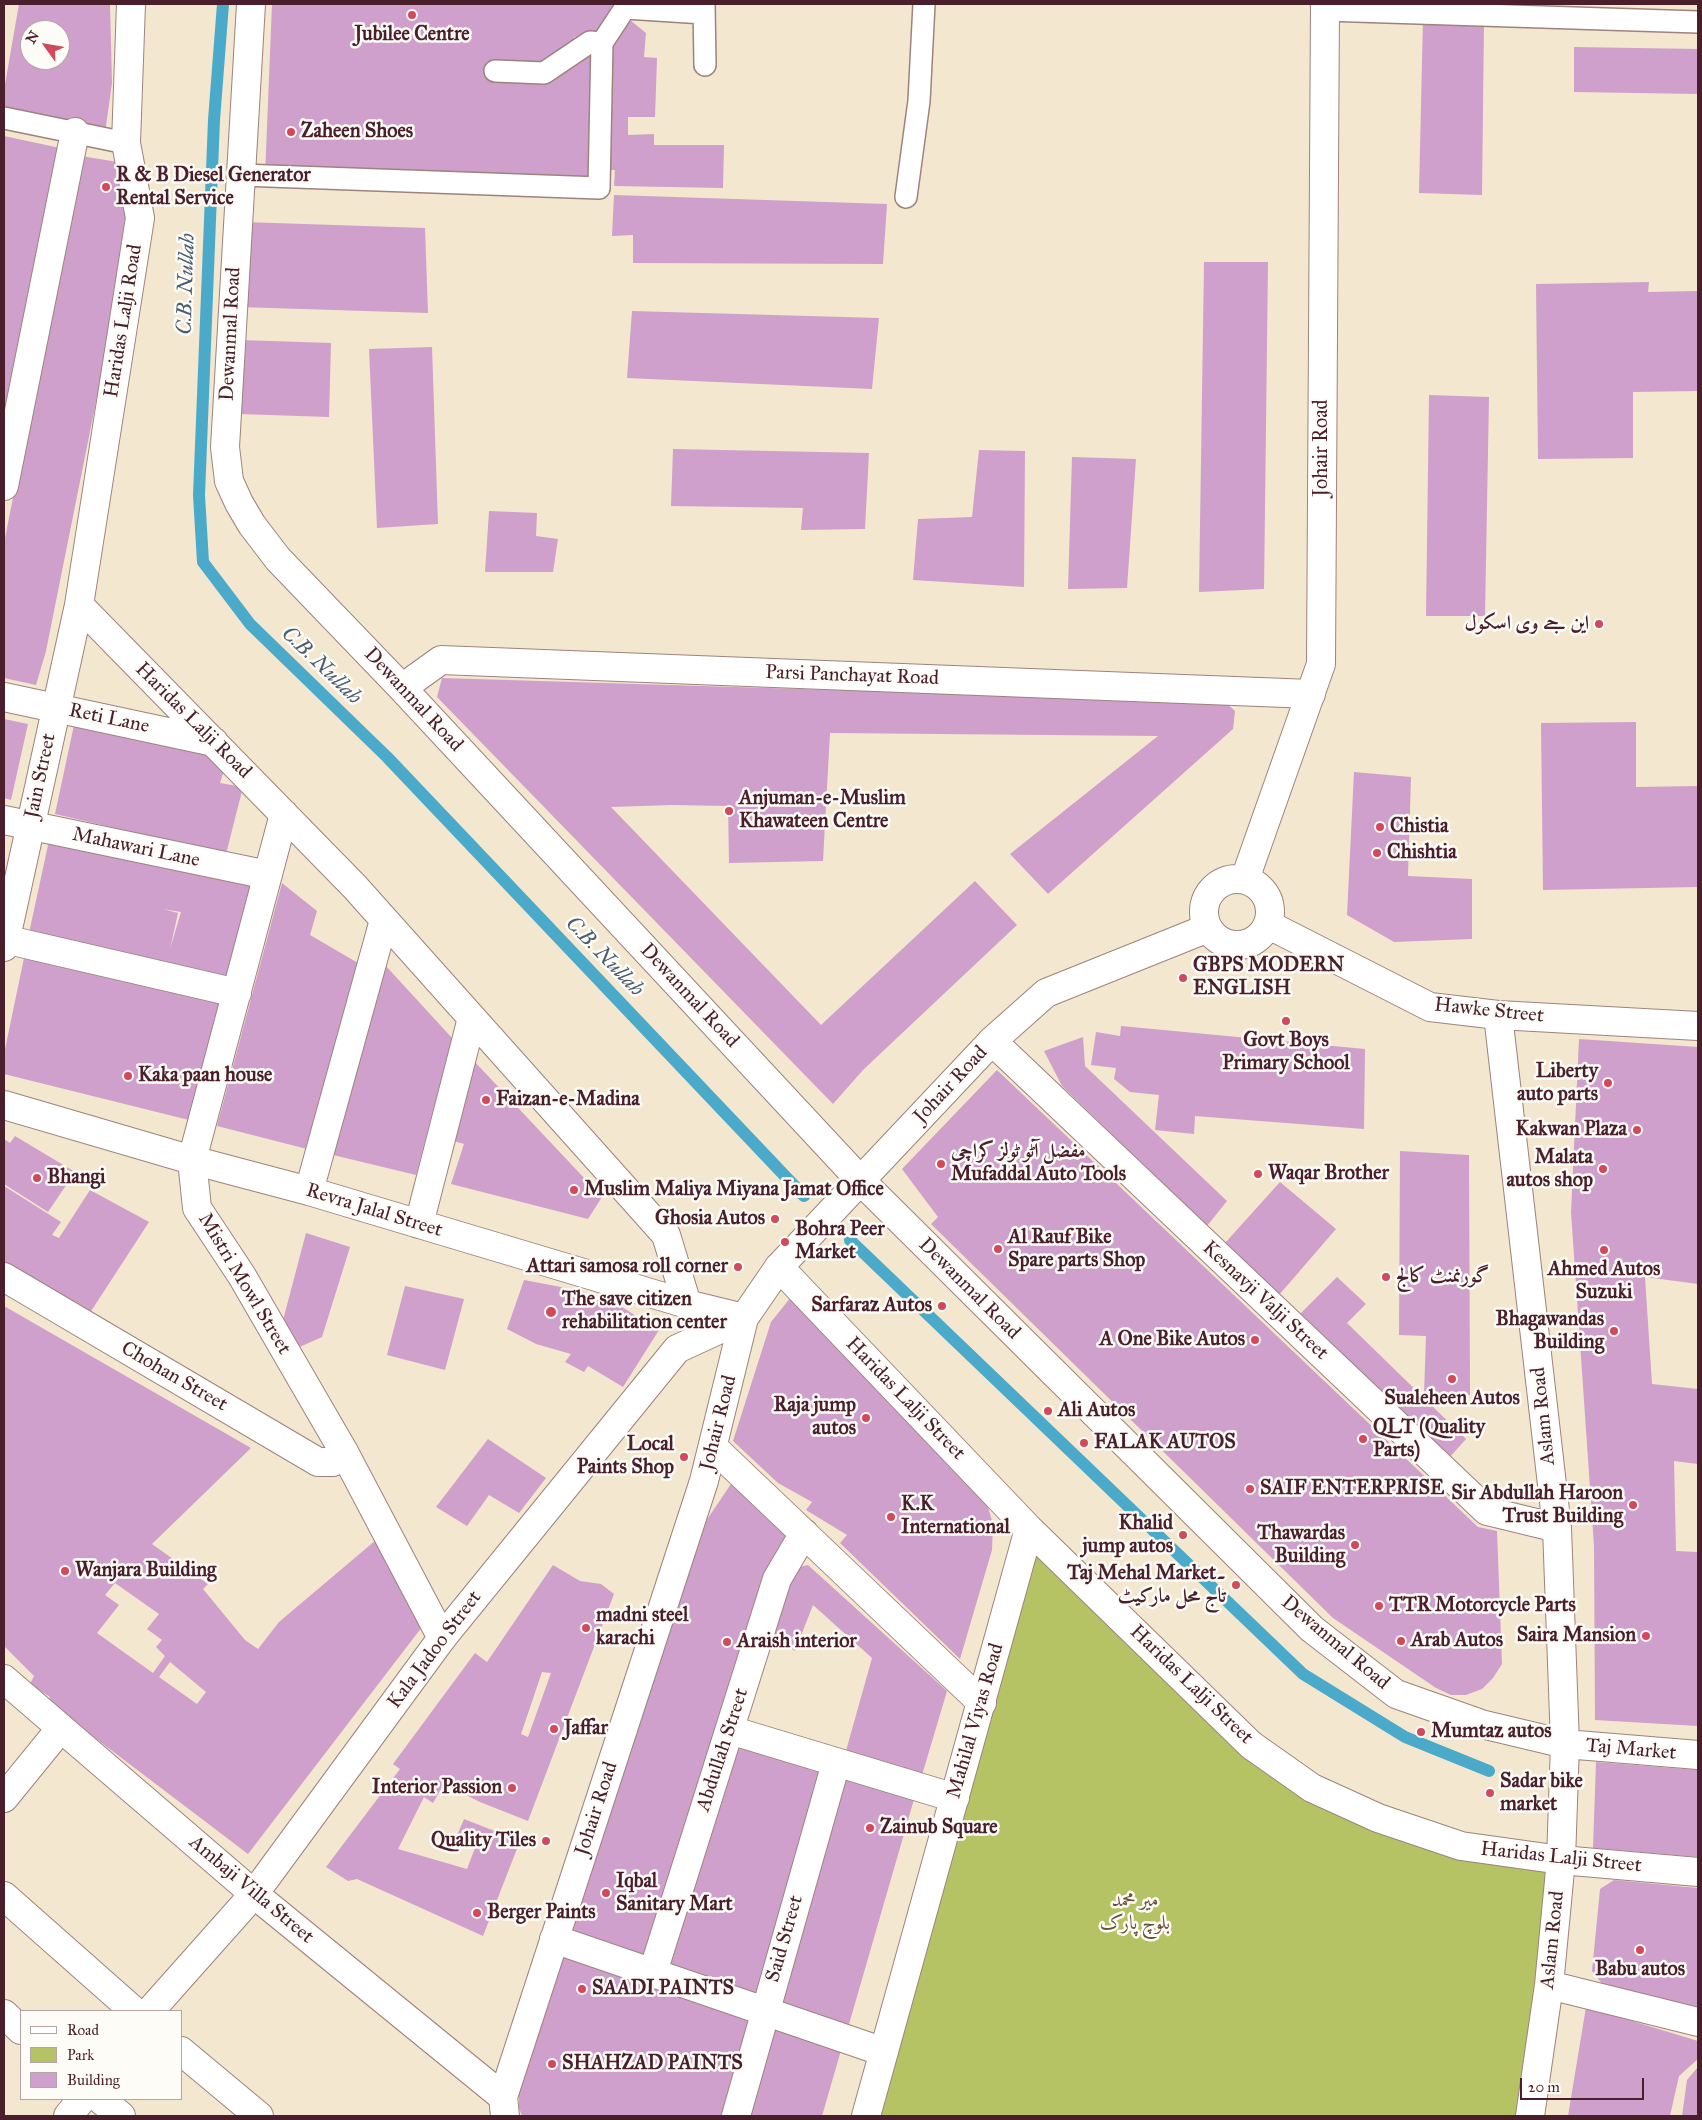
<!DOCTYPE html>
<html>
<head>
<meta charset="utf-8">
<style>
  body { margin:0 }
  #map { position:relative; width:1702px; height:2120px; overflow:hidden; background:#f3e7cf; font-family:"IM FELL Great Primer",serif }
  canvas { display:block }
  .frame { position:absolute; inset:0; border:5px solid #4a1f2b; pointer-events:none }
  .legend { position:absolute; left:20px; top:2010px; width:162px; height:90px; box-sizing:border-box; background:#fdfcf7; border:1px solid #b5a4a5; margin:0; padding:6px 9px; list-style:none; font-size:15px; color:#4a1f2b }
  .legend li { display:flex; align-items:center; gap:10px; height:25px }
  .legend b { width:25px; border:1px solid #b5a4a5 }
  .north { position:absolute; left:20px; top:20px; width:50px; height:50px; box-sizing:border-box; background:#fdfcf7; border:1px solid #b5a4a5; border-radius:50%; rotate:302deg; font-size:14px; font-weight:700; line-height:20px; text-align:center; color:#4a1f2b }
  .north::after { content:''; display:block; margin:auto; width:18px; height:22px; background:#d1495b; clip-path:polygon(50% 0,100% 100%,50% 72%,0 100%) }
  .scale { position:absolute; left:1520px; top:2078px; width:124px; height:22px; box-sizing:border-box; border:2px solid #4a1f2b; border-top:0; padding-left:6px; font-size:15px; line-height:18px; white-space:nowrap; color:#4a1f2b; -webkit-text-stroke:4px #fdfcf7; paint-order:stroke }
</style>
</head>
<body>
<div id="map">
<canvas width="1702" height="2120"></canvas>
<div class="frame"></div>
<ul class="legend">
<li><b style="height:6px;background:#fff"></b>Road</li>
<li><b style="height:14px;background:#b6c365"></b>Park</li>
<li><b style="height:14px;background:#cfa0cb"></b>Building</li>
</ul>
<div class="north">N</div>
<div class="scale">20 m</div>
</div>
<script>
const g = document.querySelector('canvas').getContext('2d');
g.lineJoin = 'round';
function fillPath(path, color) { g.fillStyle = color; g.fill(path, 'evenodd'); }
const shape = rows => new Path2D(rows.map(r => 'M' + r).join(''));
function trace(path, color, width, dash) { g.strokeStyle = color; g.lineWidth = width; g.lineCap = dash ? 'butt' : 'round'; g.setLineDash(dash || []); g.stroke(path); }
function drawText(font, color, halo, rows, align = 'center') {
  g.font = font + ' "IM FELL Great Primer",Amiri,serif'; g.lineWidth = 5; g.setLineDash([]); g.textBaseline = 'middle'; g.strokeStyle = halo; g.fillStyle = color; for (const [text, x, y, turn = 0] of rows) {
    g.save(); g.translate(x, y); g.rotate((+turn || 0) * Math.PI / 180); g.textAlign = isNaN(turn) ? turn : align; if (halo) g.strokeText(text, 0, 0); g.fillText(text, 0, 0); g.restore();
  }
}
const green = shape([
  [1029,1529,1251,1744,1378,1818,1561,1860,1530,2116,866,2116]
]);
const stream = shape([
  [223,4,214,120,199,495,203,562,250,624,387,757,804,1196],
  [850,1240,1303,1674,1405,1737,1489,1771]
]);
const building = shape([
  [19,4,110,4,112,83,105,133,4,113,4,90],
  [30,30,60,30,60,60,30,60],
  [272,4,618,4,618,11,601,38,574,37,574,53,544,73,489,72,489,78,553,78,553,71,588,49,603,49,601,91,606,91,606,44,625,16,646,33,644,57,657,58,655,117,628,117,628,135,654,134,654,145,724,145,723,188,614,186,615,170,600,170,599,188,265,176],
  [1423,18,1484,23,1482,195,1419,193],
  [1574,47,1698,49,1698,94,1574,92],
  [4,136,60,148,5,413,4,412],
  [81,156,124,163,131,227,46,651,36,685,4,678,4,543],
  [614,195,887,204,883,264,633,263,633,235,612,236],
  [244,222,425,228,428,313,239,307],
  [1204,262,1268,262,1264,589,1199,592],
  [1649,282,1648,292,1698,291,1698,391,1633,392,1633,458,1538,459,1536,284],
  [632,311,879,318,872,389,627,378],
  [240,340,331,343,329,417,239,414],
  [432,347,438,524,377,528,369,349],
  [1429,395,1489,397,1485,616,1426,616],
  [673,449,869,453,865,529,801,530,803,508,671,506],
  [979,450,1025,451,1024,587,913,580,918,519,972,517],
  [1072,457,1136,459,1127,588,1068,589],
  [489,511,537,513,536,536,558,539,553,572,485,572],
  [442,678,1225,702,1235,711,1233,729,1048,894,1010,854,1158,736,830,733,823,861,729,863,728,806,672,805,611,807,821,1025,975,881,1017,925,863,1070,833,1104,437,697],
  [4,719,28,724,11,800,4,798],
  [1636,722,1636,787,1698,786,1698,887,1543,890,1541,723],
  [74,725,214,756,225,767,220,783,243,787,226,854,55,814],
  [1354,772,1411,777,1408,876,1472,879,1472,939,1394,942,1347,915],
  [50,836,254,886,230,980,29,933],
  [163,909,181,912,170,949,178,913],
  [282,883,317,911,310,935,358,963,307,1149,217,1126],
  [24,958,224,1003,193,1121,4,1074,4,1054],
  [385,965,452,1038,416,1175,333,1155],
  [1121,1026,1365,1049,1364,1129,1195,1116,1194,1134,1155,1130,1159,1095,1130,1092,1114,1079,1116,1068,1091,1065,1096,1032,1120,1036],
  [1083,1037,1085,1066,1227,1201,1207,1226,1062,1086,1044,1051],
  [1579,1039,1698,1047,1698,1284,1645,1277,1652,1384,1698,1389,1698,1464,1674,1461,1676,1551,1698,1552,1698,1726,1595,1720,1594,1546,1571,1212],
  [473,1060,602,1197,588,1219,451,1184,464,1144,450,1140],
  [997,1070,1478,1527,1497,1531,1502,1664,1493,1678,1482,1689,1466,1695,1451,1695,1436,1688,1333,1618,931,1224,938,1217,902,1169],
  [15,1136,75,1172,48,1212,4,1184,4,1139,10,1143],
  [1400,1151,1469,1155,1470,1395,1424,1394,1426,1336,1399,1335],
  [1280,1182,1336,1229,1279,1295,1225,1243],
  [4,1186,61,1222,52,1235,59,1238,90,1190,149,1222,86,1319,4,1265],
  [306,1233,350,1247,322,1337,295,1349,282,1324],
  [1337,1277,1366,1304,1347,1323,1466,1439,1449,1458,1300,1314],
  [524,1280,582,1291,600,1302,604,1296,659,1330,623,1387,588,1366,584,1372,565,1362,571,1354,536,1344,507,1329],
  [405,1286,464,1299,445,1370,387,1355],
  [791,1297,987,1504,993,1524,992,1550,960,1659,840,1543,847,1535,806,1510,812,1502,778,1483,733,1441,771,1322],
  [4,1306,251,1448,152,1544,208,1584,203,1589,245,1640,258,1649,279,1622,376,1540,422,1627,248,1854,86,1731,46,1704,50,1697,30,1684,34,1676,4,1646],
  [115,1583,159,1614,147,1629,162,1640,156,1647,165,1656,153,1673,97,1633,119,1605,105,1595],
  [170,1662,206,1692,197,1704,159,1677],
  [488,1439,546,1478,519,1513,489,1495,467,1526,436,1507],
  [733,1481,788,1535,644,1960,567,1934,702,1527],
  [553,1565,580,1581,601,1584,614,1594,528,1821,480,1802,444,1784,433,1803,424,1797,398,1849,467,1869,475,1848,455,1840,464,1819,520,1841,483,1936,357,1879,348,1881,326,1867,400,1769,393,1764,475,1653,487,1662],
  [542,1672,551,1673,528,1737,521,1734],
  [808,1565,947,1691,920,1782,844,1758,872,1658,813,1605,795,1651,772,1637,794,1568],
  [736,1742,826,1770,760,2001,666,1968],
  [1596,1762,1698,1770,1698,1857,1593,1848],
  [843,1775,915,1796,847,2031,777,2007],
  [1614,1880,1698,1888,1698,2008,1603,1985,1592,1971,1600,1889],
  [563,1952,755,2020,727,2116,522,2116,519,2108,519,2088],
  [1586,2007,1698,2041,1698,2059,1679,2076,1670,2116,1568,2116],
  [772,2026,842,2047,822,2116,746,2116],
  [1698,2067,1698,2116,1682,2116,1687,2080]
]);
const service = shape([
  [704,4,705,65],
  [1325,10,1698,22],
  [495,71,544,73,590,42,602,43,625,8,704,13],
  [4,118,126,143],
  [241,175,599,188,602,43],
  [906,197,919,101,924,4]
]);
const minor = shape([
  [251,4,225,447,229,481,239,503,252,525,278,559,402,688,861,1181,1312,1629,1396,1694,1481,1724,1565,1744,1698,1755],
  [4,486,75,132],
  [79,605,355,887,666,1235,687,1304],
  [402,688,441,660,1311,694],
  [4,697,214,742],
  [284,814,192,1160,197,1208,242,1276,344,1452,442,1638],
  [4,820,268,875],
  [1269,925,1430,1007,1498,1015,1698,1026],
  [4,939,237,993],
  [4,947,79,605,140,218,126,143,131,4],
  [1498,1015,1557,1528,1565,1744,1561,1860,1549,1985,1530,2116],
  [992,1041,1487,1511,1557,1528],
  [4,1105,192,1160,309,1191,687,1304,744,1318],
  [309,1191,384,920],
  [419,1224,472,1018],
  [779,1267,1029,1529,1251,1745,1312,1788,1378,1818,1461,1846,1561,1860,1698,1872],
  [4,1277,318,1462,333,1462,344,1452],
  [714,1448,982,1703],
  [4,1679,254,1894,503,2097],
  [730,1730,955,1798],
  [4,1798,61,1728],
  [4,1896,134,2011],
  [554,1939,884,2052],
  [653,1972,777,1579,804,1533],
  [1549,1985,1698,2022],
  [4,2014,21,2030],
  [181,2051,259,2116],
  [100,2099,121,2116],
  [736,2116,836,1763],
  [866,2116,1029,1529]
]);
const tertiary = shape([
  '1204 912a33 33 0 1 1 66 0a33 33 0 1 1-66 0Z',
  [1245,879,1321,664,1325,4],
  [150,2011,254,1894,442,1638,677,1349,744,1318],
  [68,2116,82,2099],
  [505,2116,503,2097,704,1481,744,1318,779,1267,992,1041,1046,993,1208,928]
]);
const markers = [
  [412,15,5,"#d1495b"],
  [291,132,5,"#d1495b"],
  [106,187,5,"#d1495b"],
  [1599,624,5,"#d1495b"],
  [729,811,5,"#d1495b"],
  [1380,827,5,"#d1495b"],
  [1377,853,5,"#d1495b"],
  [1183,978,5,"#d1495b"],
  [1286,1021,5,"#d1495b"],
  [128,1076,5,"#d1495b"],
  [1608,1083,5,"#d1495b"],
  [486,1100,5,"#d1495b"],
  [1637,1130,5,"#d1495b"],
  [941,1164,5,"#d1495b"],
  [1603,1169,5,"#d1495b"],
  [1258,1174,5,"#d1495b"],
  [37,1178,5,"#d1495b"],
  [574,1190,5,"#d1495b"],
  [775,1219,5,"#d1495b"],
  [785,1242,5,"#d1495b"],
  [998,1249,5,"#d1495b"],
  [1604,1250,5,"#d1495b"],
  [738,1267,5,"#d1495b"],
  [1386,1277,5,"#d1495b"],
  [942,1306,5,"#d1495b"],
  [551,1312,6,"#d1495b"],
  [1614,1331,5,"#d1495b"],
  [1255,1340,5,"#d1495b"],
  [1452,1379,5,"#d1495b"],
  [1048,1411,5,"#d1495b"],
  [866,1418,5,"#d1495b"],
  [1363,1439,5,"#d1495b"],
  [1084,1443,5,"#d1495b"],
  [684,1457,5,"#d1495b"],
  [1250,1489,5,"#d1495b"],
  [1633,1505,5,"#d1495b"],
  [891,1517,5,"#d1495b"],
  [1183,1535,5,"#d1495b"],
  [1355,1545,5,"#d1495b"],
  [65,1571,5,"#d1495b"],
  [1236,1585,5,"#d1495b"],
  [1379,1606,5,"#d1495b"],
  [586,1628,5,"#d1495b"],
  [1646,1636,5,"#d1495b"],
  [1401,1641,5,"#d1495b"],
  [727,1642,5,"#d1495b"],
  [554,1729,5,"#d1495b"],
  [1421,1732,5,"#d1495b"],
  [512,1788,5,"#d1495b"],
  [1490,1793,5,"#d1495b"],
  [870,1828,5,"#d1495b"],
  [546,1841,5,"#d1495b"],
  [606,1893,5,"#d1495b"],
  [477,1913,5,"#d1495b"],
  [1640,1950,5,"#d1495b"],
  [582,1989,5,"#d1495b"],
  [552,2064,5,"#d1495b"]
];
const poiNames = [
  ["Jubilee Centre",412,35,"center"],
  ["Zaheen Shoes",301,132],
  ["R & B Diesel Generator",116,176],
  ["Rental Service",116,199],
  ["این جے وی اسکول",1589,624,"right"],
  ["Anjuman-e-Muslim",739,799],
  ["Khawateen Centre",739,822],
  ["Chistia",1390,827],
  ["Chishtia",1387,853],
  ["GBPS MODERN",1193,966],
  ["ENGLISH",1193,989],
  ["Govt Boys",1286,1041,"center"],
  ["Primary School",1286,1064,"center"],
  ["Liberty",1598,1072,"right"],
  ["auto parts",1598,1095,"right"],
  ["Kaka paan house",138,1076],
  ["Faizan-e-Madina",496,1100],
  ["Kakwan Plaza",1627,1130,"right"],
  ["مفضل آٹو ٹولز کراچی",951,1152],
  ["Mufaddal Auto Tools",951,1175],
  ["Malata",1593,1158,"right"],
  ["autos shop",1593,1181,"right"],
  ["Waqar Brother",1268,1174],
  ["Bhangi",47,1178],
  ["Muslim Maliya Miyana Jamat Office",584,1190],
  ["Ghosia Autos",765,1219,"right"],
  ["Bohra Peer",795,1230],
  ["Market",795,1253],
  ["Al Rauf Bike",1008,1238],
  ["Spare parts Shop",1008,1261],
  ["Attari samosa roll corner",728,1267,"right"],
  ["Ahmed Autos",1604,1270,"center"],
  ["Suzuki",1604,1293,"center"],
  ["گورنمنٹ کالج",1396,1277],
  ["The save citizen",562,1300],
  ["rehabilitation center",562,1323],
  ["Sarfaraz Autos",932,1306,"right"],
  ["Bhagawandas",1604,1320,"right"],
  ["Building",1604,1343,"right"],
  ["A One Bike Autos",1245,1340,"right"],
  ["Sualeheen Autos",1452,1399,"center"],
  ["Raja jump",856,1406,"right"],
  ["autos",856,1429,"right"],
  ["Ali Autos",1058,1411],
  ["QLT (Quality",1373,1428],
  ["Parts)",1373,1451],
  ["FALAK AUTOS",1094,1443],
  ["Local",674,1445,"right"],
  ["Paints Shop",674,1468,"right"],
  ["SAIF ENTERPRISE",1260,1489],
  ["Sir Abdullah Haroon",1623,1494,"right"],
  ["Trust Building",1623,1517,"right"],
  ["K.K",901,1505],
  ["International",901,1528],
  ["Khalid",1173,1524,"right"],
  ["jump autos",1173,1547,"right"],
  ["Thawardas",1345,1534,"right"],
  ["Building",1345,1557,"right"],
  ["Wanjara Building",75,1571],
  ["Taj Mehal Market۔",1226,1574,"right"],
  ["تاج محل مارکیٹ",1226,1597,"right"],
  ["TTR Motorcycle Parts",1389,1606],
  ["madni steel",596,1616],
  ["karachi",596,1639],
  ["Saira Mansion",1636,1636,"right"],
  ["Arab Autos",1411,1641],
  ["Araish interior",737,1642],
  ["Jaffar",564,1729],
  ["Mumtaz autos",1431,1732],
  ["Sadar bike",1500,1782],
  ["market",1500,1805],
  ["Interior Passion",502,1788,"right"],
  ["Zainub Square",880,1828],
  ["Quality Tiles",536,1841,"right"],
  ["Iqbal",616,1882],
  ["Sanitary Mart",616,1905],
  ["Berger Paints",487,1913],
  ["Babu autos",1640,1970,"center"],
  ["SAADI PAINTS",592,1989],
  ["SHAHZAD PAINTS",562,2064]
];
const streetNames = [
  ["Haridas Lalji Road",124,321,-81],
  ["Dewanmal Road",231,334,-87],
  ["Johair Road",1322,448,-90],
  ["Parsi Panchayat Road",852,676,2],
  ["Dewanmal Road",413,700,47],
  ["Reti Lane",109,719,12],
  ["Haridas Lalji Road",193,721,45],
  ["Jain Street",41,776,-78],
  ["Mahawari Lane",136,848,12],
  ["Dewanmal Road",689,996,47],
  ["Hawke Street",1489,1011,6],
  ["Johair Road",951,1085,-47],
  ["Revra Jalal Street",374,1211,17],
  ["Mistri Mowl Street",244,1284,59],
  ["Dewanmal Road",969,1289,45],
  ["Kesnavji Valji Street",1265,1301,43],
  ["Chohan Street",174,1377,30],
  ["Haridas Lalji Street",905,1399,46],
  ["Aslam Road",1544,1416,-96],
  ["Johair Road",719,1423,-76],
  ["Dewanmal Road",1335,1643,40],
  ["Kala Jadoo Street",435,1650,-53],
  ["Haridas Lalji Street",1191,1685,44],
  ["Mahilal Viyas Road",976,1721,-74],
  ["Abdullah Street",723,1750,-72],
  ["Taj Market",1631,1750,5],
  ["Johair Road",597,1809,-72],
  ["Haridas Lalji Street",1561,1858,6],
  ["Ambaji Villa Street",251,1890,40],
  ["Said Street",785,1939,-74],
  ["Aslam Road",1553,1940,-84]
];
const parkNames = [
  ["میر محمد",1135,1901],
  ["بلوچ پارک",1135,1924]
];
const waterNames = [
  ["C.B. Nullah",187,284,-88],
  ["C.B. Nullah",321,666,44],
  ["C.B. Nullah",604,957,46]
];
fillPath(green, '#b6c365');
trace(stream, '#4baaca', 12);
fillPath(building, '#cfa0cb');
trace(service, '#9e837d', 24);
trace(minor, '#9e837d', 30);
trace(tertiary, '#9e837d', 30);
trace(service, '#fff', 21);
trace(minor, '#fff', 28);
trace(tertiary, '#fff', 28);
for (const [x, y, r, color] of markers) { const dot = new Path2D(); dot.arc(x, y, r, 0, 2 * Math.PI); g.fillStyle = color; g.fill(dot); trace(dot, '#fdfcf7', 2); }
drawText('bold 20px', '#4a1f2b', '#fdfcf7', poiNames, 'left');
drawText('20px', '#4a1f2b', '#fdfcf7', streetNames);
drawText('20px', '#6a503c', '#fdfcf7', parkNames);
drawText('italic 21px', '#4a5e73', '#fdfcf7', waterNames);
</script>
</body>
</html>
